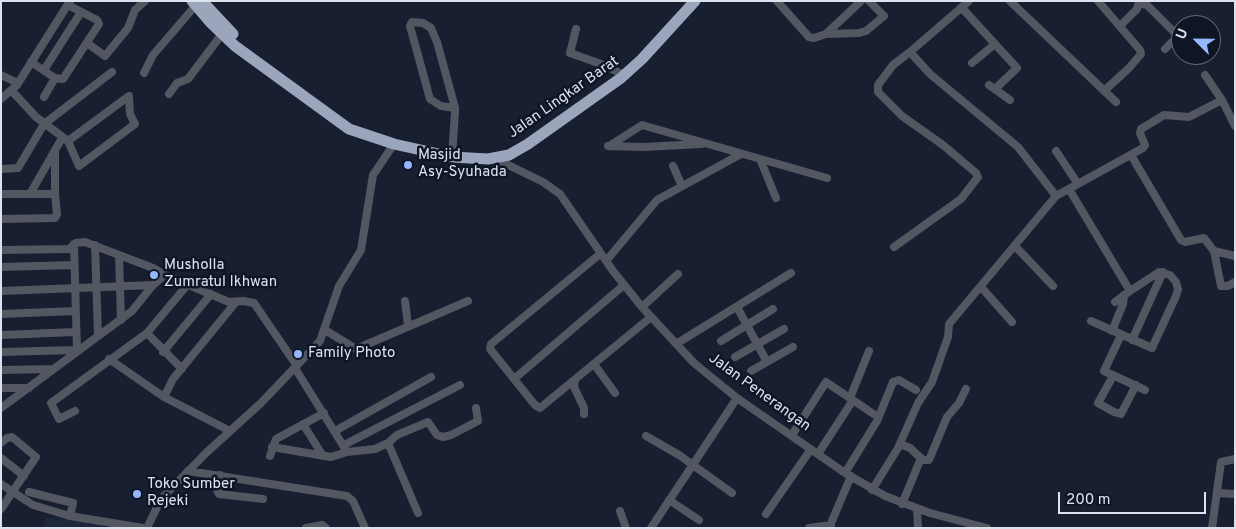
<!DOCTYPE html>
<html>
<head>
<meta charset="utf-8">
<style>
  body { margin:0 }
  #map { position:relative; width:1236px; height:529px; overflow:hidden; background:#171f30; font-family:Overpass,sans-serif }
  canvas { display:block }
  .frame { position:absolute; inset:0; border:2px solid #dce2ee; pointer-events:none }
  .north { position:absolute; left:1171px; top:15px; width:50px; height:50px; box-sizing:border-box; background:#0e1626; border:1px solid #606876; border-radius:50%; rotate:293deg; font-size:14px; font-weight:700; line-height:20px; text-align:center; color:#dce2ee }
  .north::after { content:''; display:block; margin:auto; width:18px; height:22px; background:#96b6fd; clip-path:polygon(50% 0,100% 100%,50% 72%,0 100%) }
  .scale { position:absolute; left:1058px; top:492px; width:148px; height:22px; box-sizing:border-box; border:2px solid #dce2ee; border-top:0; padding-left:6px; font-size:15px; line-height:18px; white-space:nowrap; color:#dce2ee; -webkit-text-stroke:4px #0e1626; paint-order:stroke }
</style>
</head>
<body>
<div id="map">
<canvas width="1236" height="529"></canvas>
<div class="frame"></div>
<div class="north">U</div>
<div class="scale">200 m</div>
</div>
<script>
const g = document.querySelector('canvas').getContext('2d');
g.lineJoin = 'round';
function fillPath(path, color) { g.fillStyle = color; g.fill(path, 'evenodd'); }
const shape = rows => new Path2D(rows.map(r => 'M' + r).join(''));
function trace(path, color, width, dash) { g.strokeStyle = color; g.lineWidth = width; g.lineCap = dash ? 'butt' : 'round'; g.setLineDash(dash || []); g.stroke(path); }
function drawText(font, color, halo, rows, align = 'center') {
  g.font = font + ' Overpass,sans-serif'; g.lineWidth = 5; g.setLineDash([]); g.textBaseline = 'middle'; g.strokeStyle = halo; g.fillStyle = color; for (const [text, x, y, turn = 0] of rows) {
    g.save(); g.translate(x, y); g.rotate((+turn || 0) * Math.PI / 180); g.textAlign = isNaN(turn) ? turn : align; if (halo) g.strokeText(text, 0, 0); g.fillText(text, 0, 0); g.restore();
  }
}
const built = shape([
  [46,517,103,524,102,528,42,528]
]);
const minor = shape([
  [777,1,809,37,814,38,826,34,859,33,866,31,884,16,869,1],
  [1010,1,1116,102],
  [1098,1,1140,50,1141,54,1129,68,1104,91],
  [1139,3,1147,5,1176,34,1175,39,1165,49],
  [962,8,995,44,972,63],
  [1120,26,1137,9,1139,1],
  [576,29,570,53,601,64,624,75],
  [826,34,861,1],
  [87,43,105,56,128,28,135,10,145,1],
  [995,44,1017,68,995,89],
  [31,62,55,78,63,79,99,24,97,20,68,5],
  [44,70,81,12],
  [144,73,153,55,196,5],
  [1,75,18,83],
  [1205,75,1222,100,1235,126],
  [989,85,1010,100],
  [12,91,36,117,68,141,79,166,135,124,130,114,129,96,68,141],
  [169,94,177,83,188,79,222,34],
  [44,97,55,78],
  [1,99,17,85,70,1],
  [608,146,643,147,702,144],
  [609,146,642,125,827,178],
  [1056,151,1078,184],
  [1131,155,1181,240,1185,242,1204,238,1214,251,1235,256],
  [452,157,455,112,455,108,454,104,437,42,431,28,423,23,412,22,410,26,430,99,441,106,455,108],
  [496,159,543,182,560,194,613,271,642,307,694,363,737,398,845,473,885,496,930,513,987,528],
  [760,159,776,198],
  [673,166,682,186],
  [1,169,18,168,44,124,112,72],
  [1069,189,1130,291,1115,302],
  [1,194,30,194,62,138],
  [30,194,55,194,55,151],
  [1056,196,1143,148,1145,145,1140,133,1141,129,1164,115,1189,117,1222,100],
  [1,219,55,218,57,214,55,194],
  [74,244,77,351],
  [95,245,98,336],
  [894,247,961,199,978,177,976,173,943,145,902,116,878,92,878,85,893,65,910,52],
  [1016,247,1053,286],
  [1,250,69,249,76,243,85,242,153,268,165,275],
  [1214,251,1221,286,1228,286,1235,282],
  [600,254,491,344,490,349,535,405,540,408,651,317],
  [119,255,121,320],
  [606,261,657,200,741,154],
  [1,267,74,265],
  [981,287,1012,322],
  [1,291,153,285,165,275,229,302,243,301,254,303,297,366],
  [405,301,408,325],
  [642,307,678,274],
  [737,307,767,362],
  [1,314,75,311],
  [1091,321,1152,348,1176,296,1178,289,1176,282,1170,275,1159,272,1130,291],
  [325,330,356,349,468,301],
  [1112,331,1123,304,1124,295],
  [147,333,182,369],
  [1,335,75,332],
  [1121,335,1104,371,1145,390],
  [1132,340,1163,272],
  [721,341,773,309],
  [676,344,791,273],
  [1,352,76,350],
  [163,352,211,294],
  [735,357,784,329],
  [109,359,164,397,230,431],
  [594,364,615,393],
  [1,370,53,369],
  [751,371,793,347],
  [1113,376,1098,403,1114,412,1121,414,1136,385],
  [514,379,624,285],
  [575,380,574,387,584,408,584,414],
  [1,388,29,388],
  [164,397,173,379,236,302],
  [850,398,869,351],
  [1,408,132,311,153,285],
  [75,411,59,419,51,403,147,333,188,284],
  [303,424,323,456],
  [335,431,431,377],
  [792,435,826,382,878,417],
  [646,436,679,455,732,493],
  [1,443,7,438,12,437,36,457,1,509],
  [388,443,418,513],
  [900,444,910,448,923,460,929,460,947,417,959,403,966,389],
  [344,445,460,385],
  [272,447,331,457,347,452,295,368],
  [347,452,375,449,388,443,397,435,428,422,437,435,443,437,451,435,478,421,476,408],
  [818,454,853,400],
  [270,456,276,439,324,413],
  [1,458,24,476],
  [188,471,347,496,353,501,365,528],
  [845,473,877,421,893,382,899,380,916,390],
  [220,475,217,490,219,494,263,499],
  [1,484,33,505,70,516,143,528],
  [872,490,898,448,918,403,932,382,948,337,949,324,1056,196,1018,147,930,74,910,52,969,1],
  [29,492,73,503,70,516],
  [1218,493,1235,494],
  [669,500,699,520],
  [902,504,921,458],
  [917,509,918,528],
  [620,511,626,528],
  [766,514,811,449],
  [147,528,161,499,206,453,261,403,320,341,339,286,361,250,373,175,394,144],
  [306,528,322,525,326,528],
  [651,528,737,398],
  [809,528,831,525],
  [829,528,851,476],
  [1212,528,1221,462,1235,459]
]);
const highway = shape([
  [192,1,210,22,235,46,349,129,394,144,452,157,488,159,509,155,528,144,621,78,642,59,695,1],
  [202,1,233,34]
]);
const markers = [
  [408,165,5,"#96b6fd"],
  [154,275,5,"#96b6fd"],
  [298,354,5,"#96b6fd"],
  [137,494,5,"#96b6fd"]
];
const streetNames = [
  ["Jalan Lingkar Barat",564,98,-35],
  ["Jalan Penerangan",759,393,36]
];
const poiNames = [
  ["Masjid",418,156],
  ["Asy-Syuhada",418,173],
  ["Musholla",164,266],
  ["Zumratul Ikhwan",164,283],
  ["Family Photo",308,354],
  ["Toko Sumber",147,485],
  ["Rejeki",147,502]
];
fillPath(built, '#1c263d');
trace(minor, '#535761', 8);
trace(highway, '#9ba6bc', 11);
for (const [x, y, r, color] of markers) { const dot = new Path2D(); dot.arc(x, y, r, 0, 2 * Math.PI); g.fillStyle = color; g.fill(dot); trace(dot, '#0e1626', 2); }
drawText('15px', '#dce2ee', '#0e1626', streetNames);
drawText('15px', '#dce2ee', '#0e1626', poiNames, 'left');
</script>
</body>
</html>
